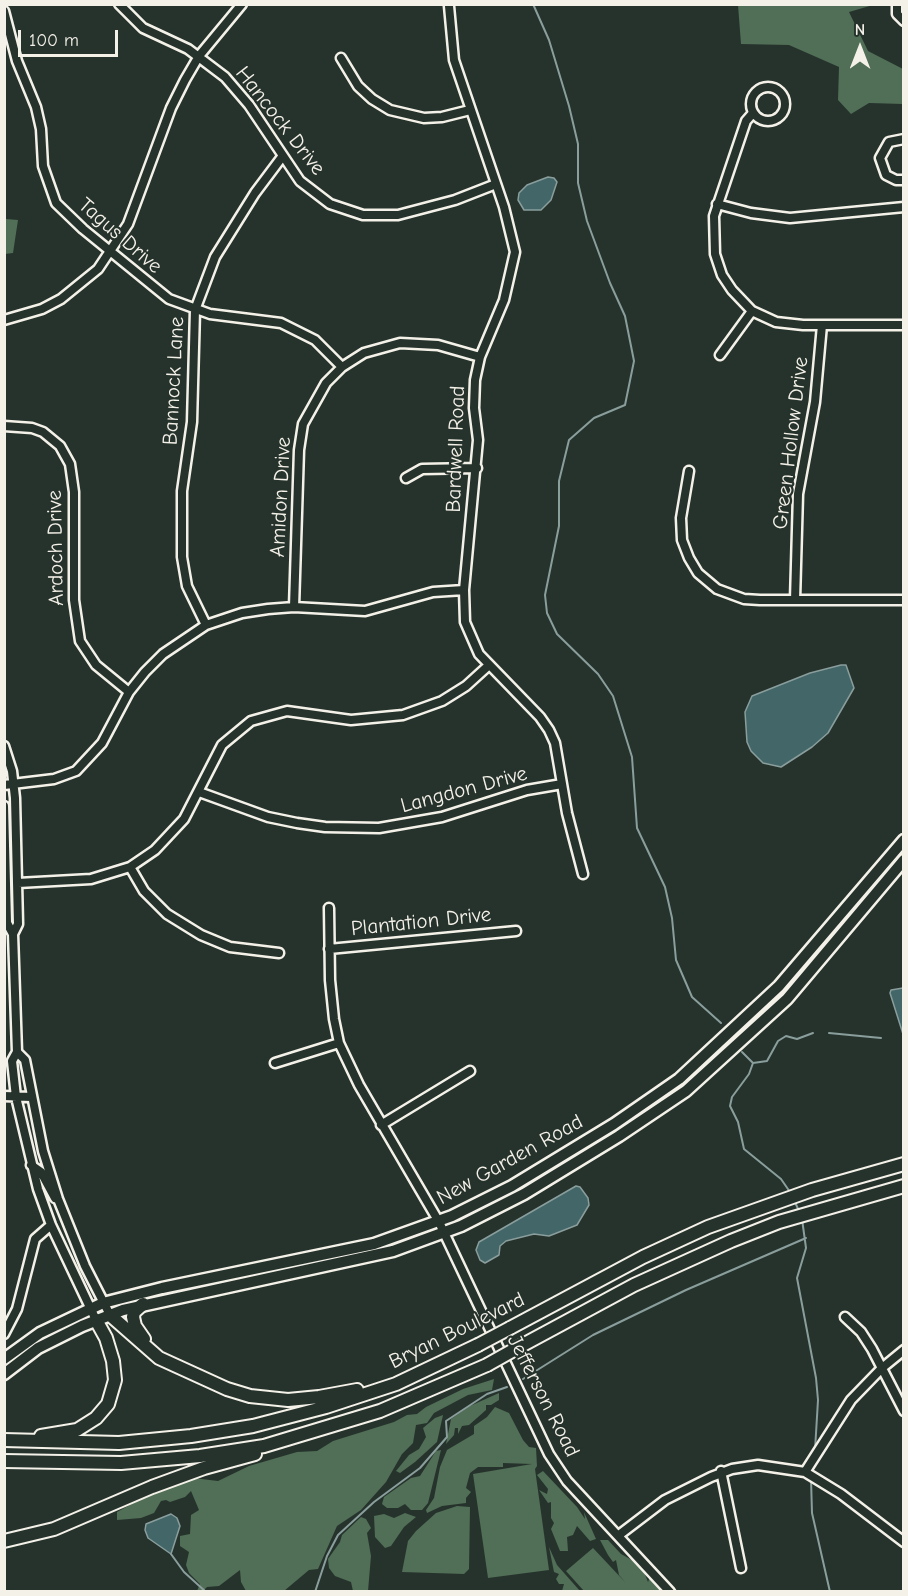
<!DOCTYPE html>
<html>
<head>
<meta charset="utf-8">
<style>
  body { margin:0 }
  #map { position:relative; width:908px; height:1596px; overflow:hidden; background:#26332d; font-family:"Comic Neue",sans-serif }
  canvas { display:block }
  .frame { position:absolute; inset:0; border:6px solid #f4f1e8; pointer-events:none }
  .north { position:absolute; left:830px; top:18px; width:60px; height:60px; -webkit-text-stroke:4px #26332d; paint-order:stroke; rotate:0deg; font-size:16px; font-weight:700; line-height:24px; text-align:center; color:#f4f1e8 }
  .north::after { content:''; display:block; margin:auto; width:21px; height:27px; background:#f4f1e8; clip-path:polygon(50% 0,100% 100%,50% 72%,0 100%) }
  .scale { position:absolute; left:18px; top:30px; width:100px; height:27px; box-sizing:border-box; border:3px solid #f4f1e8; border-top:0; padding-left:8px; font-size:18px; line-height:21px; white-space:nowrap; color:#f4f1e8; -webkit-text-stroke:4px #26332d; paint-order:stroke }
</style>
</head>
<body>
<div id="map">
<canvas width="908" height="1596"></canvas>
<div class="frame"></div>
<div class="north">N</div>
<div class="scale">100 m</div>
</div>
<script>
const g = document.querySelector('canvas').getContext('2d');
g.lineJoin = 'round';
function fillPath(path, color) { g.fillStyle = color; g.fill(path, 'evenodd'); }
const shape = rows => new Path2D(rows.map(r => 'M' + r).join(''));
function trace(path, color, width, dash) { g.strokeStyle = color; g.lineWidth = width; g.lineCap = dash ? 'butt' : 'round'; g.setLineDash(dash || []); g.stroke(path); }
function drawText(font, color, halo, rows, align = 'center') {
  g.font = font + ' "Comic Neue",sans-serif'; g.lineWidth = 4.5; g.setLineDash([]); g.textBaseline = 'middle'; g.strokeStyle = halo; g.fillStyle = color; for (const [text, x, y, turn = 0] of rows) {
    g.save(); g.translate(x, y); g.rotate((+turn || 0) * Math.PI / 180); g.textAlign = isNaN(turn) ? turn : align; if (halo) g.strokeText(text, 0, 0); g.fillText(text, 0, 0); g.restore();
  }
}
const green = shape([
  [738,5,873,5,849,12,868,51,903,69,903,104,869,103,851,114,838,100,839,67,789,45,741,44],
  [4,216,6,219,18,220,13,253,5,254],
  [494,1379,492,1390,468,1395,434,1413,427,1423,416,1425,413,1443,402,1454,386,1482,361,1510,337,1526,318,1569,309,1570,284,1591,246,1591,241,1582,240,1570,219,1586,207,1587,203,1591,197,1591,200,1584,189,1573,186,1565,189,1552,180,1546,180,1536,190,1534,191,1515,199,1510,191,1491,185,1497,170,1502,166,1500,161,1501,154,1513,141,1518,117,1520,117,1512,154,1492,193,1478,218,1481,249,1466,297,1452,317,1451,333,1441,394,1422,407,1415,417,1414,426,1407,463,1389],
  [499,1393,499,1400,491,1405,486,1405,486,1410,469,1425,462,1426,458,1434,458,1428,455,1428,454,1435,446,1444,451,1419,470,1406],
  [495,1407,509,1413,523,1440,529,1447,536,1448,537,1466,535,1469,549,1570,488,1578,473,1474,532,1464,503,1463,503,1467,478,1467,470,1473,466,1488,471,1492,466,1498,466,1503,442,1506,427,1513,426,1510,434,1498,440,1467,447,1450,474,1434,474,1426,487,1417],
  [443,1415,437,1442,415,1462,400,1473,396,1471,409,1455,419,1449,426,1437,423,1428,435,1418],
  [441,1450,428,1503,422,1510,411,1510,405,1504,398,1508,387,1508,382,1504,384,1497,411,1478,420,1476,436,1451],
  [543,1471,577,1507,585,1519,584,1512,596,1539,590,1541,577,1526,573,1535,567,1537,568,1551,560,1551,551,1529,554,1523,551,1518,551,1502,548,1503,539,1490,547,1494,548,1489,537,1475],
  [457,1506,470,1507,469,1569,464,1574,402,1572,408,1541,416,1531,436,1513],
  [405,1513,416,1517,404,1527,391,1546,385,1548,375,1537,374,1516,384,1514,394,1518],
  [361,1517,366,1519,371,1528,367,1533,371,1556,368,1591,353,1591,351,1582,335,1576,329,1568,328,1559,340,1542,342,1535],
  [600,1540,608,1540,621,1554,632,1560,644,1572,648,1582,650,1577,663,1591,584,1591,566,1571,593,1548,625,1582,619,1575,616,1560,613,1562,608,1555],
  [549,1547,557,1565,580,1591,562,1591,564,1584,559,1584,556,1579,559,1574,554,1572]
]);
const water = shape([
  [548,177,554,178,557,182,551,200,541,210,524,210,518,200,519,193,527,185,548,177],
  [841,665,846,665,854,688,828,733,812,747,781,767,763,763,751,751,747,742,745,712,752,696,810,673,841,665],
  [903,988,904,988,903,1034,890,993,891,990,903,988],
  [576,1186,580,1187,588,1198,589,1205,577,1225,549,1236,534,1234,506,1241,500,1246,499,1255,485,1263,480,1260,476,1250,479,1242,576,1186],
  [171,1514,177,1518,180,1526,171,1554,148,1538,145,1530,146,1524,171,1514]
]);
const stream = shape([
  [533,4,549,40,569,106,578,144,578,183,587,221,610,283,625,316,634,361,625,405,594,418,569,440,559,481,559,526,545,595,547,613,557,634,598,674,613,696,632,757,637,828,665,887,672,918,676,960,692,997,721,1023],
  [829,1033,881,1038],
  [742,1052,753,1063],
  [753,1063,749,1074,732,1097,730,1106,738,1122,744,1149,781,1179,790,1192],
  [753,1063,767,1061,778,1041,786,1036,797,1039,813,1033],
  [794,1200,799,1211],
  [802,1219,806,1248,797,1278,816,1378,818,1400,815,1450],
  [523,1379,593,1335,686,1290,806,1238],
  [811,1479,812,1513,830,1592],
  [171,1554,184,1572,206,1592],
  [315,1592,327,1556,338,1535,374,1502,420,1468,447,1437,446,1421,487,1394,507,1387]
]);
const minor = shape([
  [119,4,143,28,188,49,225,77,249,105,300,181,330,204,363,215,398,215,455,200,496,184],
  [897,4,897,14,904,21],
  [449,6,454,60,504,207,515,252,504,300,480,357,475,380,474,408,478,440,464,590,465,622,479,654,540,717,549,730,555,743,567,813,583,874],
  [4,11,17,61,36,107,41,129,43,166,56,203,83,229,169,299,210,314,281,323,315,340,342,367],
  [341,58,358,86,372,99,390,110,424,118,442,117,470,110],
  '751 104a17 17 0 1 1 34 0a17 17 0 1 1-34 0Z',
  [753,113,746,121,714,216,715,254,722,275,732,290,752,311,776,322,803,325,904,325],
  [904,139,889,142,880,158,886,175,896,180,904,180],
  [717,204,751,213,790,218,904,207],
  [4,320,42,309,61,299,98,269,128,224,171,108,185,80,199,56,242,4],
  [720,355,752,311],
  [4,426,32,428,43,432,60,446,70,464,74,492,74,600,80,641,96,665,129,692],
  [689,471,681,518,682,540,689,558,698,573,717,589,744,599,760,600,904,600],
  [406,478,422,469,477,468],
  [795,600,798,494,815,402,822,325],
  [294,607,299,450,303,424,326,383,342,367,364,353,400,343,438,345,480,357],
  [206,625,187,586,182,557,182,491,192,422,195,310,215,257,255,193,282,157],
  [4,746,12,771,15,798,18,924,13,934,17,1052,12,1061,16,1097,38,1189,51,1225,96,1320],
  [4,785,54,779,76,771,102,743,129,692,145,672,163,654,206,625,242,613,268,609,294,607,365,611,433,592,464,590],
  [199,792,268,817,297,823,325,827,379,828,442,817,527,790,562,784],
  [4,806,7,923,13,934],
  [130,867,144,891,167,914,201,935,230,947,279,953],
  [18,883,91,879,130,867,155,850,184,819,222,745,251,721,287,711,351,720,403,715,442,701,466,686,488,666],
  [329,908,330,980,334,1019,339,1043,359,1085,439,1222,549,1454,567,1481,670,1592],
  [329,949,516,931],
  [17,1052,25,1060,43,1151,58,1199,85,1266,110,1315],
  [275,1063,339,1043],
  [4,1096,31,1097],
  [381,1125,470,1071],
  [31,1165,41,1172,55,1198],
  [845,1317,861,1332,872,1349,904,1411],
  [4,1334,17,1309,35,1239,51,1225],
  [721,1471,741,1568],
  [805,1472,851,1400,882,1368,904,1350],
  [619,1535,665,1500,711,1477,732,1469,758,1465,805,1472,841,1494,904,1542]
]);
const major = shape([
  [4,1359,40,1333,103,1303,162,1288,374,1244,452,1216,512,1186,614,1124,679,1079,779,986,904,840],
  [4,1374,38,1348,82,1326,123,1310,393,1251,461,1226,524,1194,619,1136,686,1091,787,999,904,860]
]);
const highway = shape([
  [143,1304,134,1312,133,1317,135,1326,144,1339],
  [110,1315,159,1358,227,1389,250,1396,288,1400,319,1397,357,1390],
  [510,1328,643,1257,708,1227,812,1190,904,1164],
  [519,1347,634,1285,731,1241,779,1222,904,1186],
  [41,1436,77,1430,96,1418,108,1404,115,1380,113,1361,106,1338,96,1320],
  [4,1440,119,1443,191,1436,253,1426,326,1407,396,1384,478,1345],
  [4,1461,121,1463,200,1456,264,1446,380,1411,487,1365],
  [4,1541,54,1529,152,1487,204,1468,255,1454]
]);
const highwayBridge = shape([
  [478,1345,510,1328],
  [487,1365,519,1347]
]);
const streetNames = [
  ["Hancock Drive",280,121,52],
  ["Tagus Drive",120,236,41],
  ["Bannock Lane",174,381,-87],
  ["Green Hollow Drive",791,443,-83],
  ["Bardwell Road",456,449,-88],
  ["Amidon Drive",281,497,-87],
  ["Ardoch Drive",56,548,-91],
  ["Langdon Drive",464,790,-15],
  ["Plantation Drive",421,922,-6],
  ["New Garden Road",510,1160,-29],
  ["Bryan Boulevard",457,1331,-26],
  ["Jefferson Road",543,1396,63]
];
fillPath(green, '#516e56');
fillPath(water, '#436669');
trace(water, '#8a9e9c', 1.5);
trace(stream, '#8a9e9c', 2);
trace(minor, '#f4f1e8', 13);
trace(major, '#f4f1e8', 15);
trace(highway, '#f4f1e8', 16);
trace(minor, '#26332d', 8);
trace(major, '#26332d', 10);
trace(highway, '#26332d', 12);
trace(highwayBridge, '#f4f1e8', 16, []);
trace(highwayBridge, '#26332d', 12);
drawText('21px', '#f4f1e8', '#26332d', streetNames);
</script>
</body>
</html>
